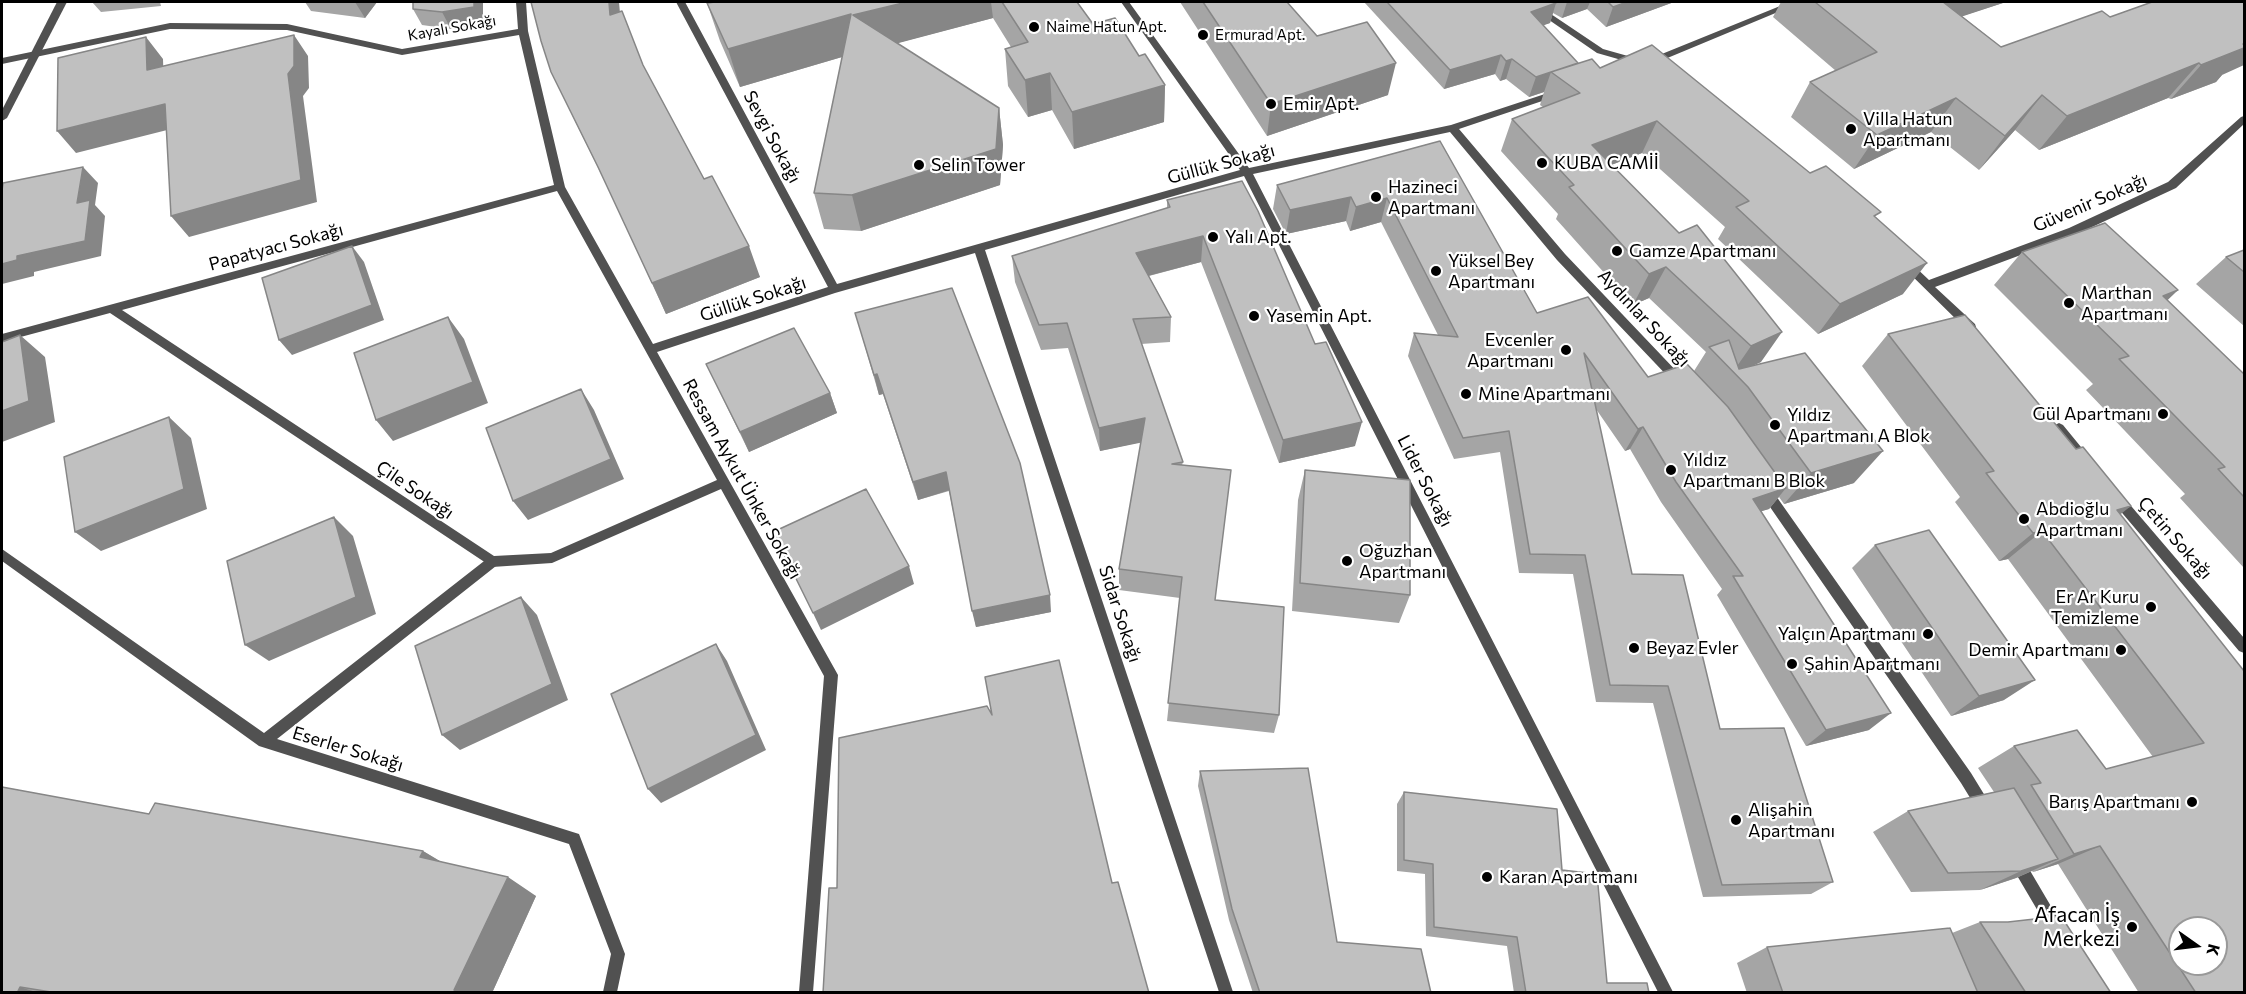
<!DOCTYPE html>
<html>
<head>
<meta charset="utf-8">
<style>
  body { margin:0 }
  #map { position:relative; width:2246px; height:994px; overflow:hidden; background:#fff; font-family:Commissioner,sans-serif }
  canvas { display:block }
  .frame { position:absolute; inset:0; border:3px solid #000; pointer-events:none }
  .north { position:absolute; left:2168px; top:916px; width:60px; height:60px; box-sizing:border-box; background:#fff; border:2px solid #999; border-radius:50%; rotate:104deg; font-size:16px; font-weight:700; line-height:24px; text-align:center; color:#000 }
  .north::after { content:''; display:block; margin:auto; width:21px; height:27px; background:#000; clip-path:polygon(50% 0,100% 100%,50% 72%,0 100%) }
</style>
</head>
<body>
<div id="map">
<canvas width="2246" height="994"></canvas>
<div class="frame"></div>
<div class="north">K</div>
</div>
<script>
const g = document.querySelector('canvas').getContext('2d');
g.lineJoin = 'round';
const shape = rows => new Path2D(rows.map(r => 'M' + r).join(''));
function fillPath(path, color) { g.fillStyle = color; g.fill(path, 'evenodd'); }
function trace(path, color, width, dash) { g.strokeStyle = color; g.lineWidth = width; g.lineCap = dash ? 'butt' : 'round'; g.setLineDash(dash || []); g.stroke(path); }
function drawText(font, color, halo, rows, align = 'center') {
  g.font = font + ' Commissioner,sans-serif'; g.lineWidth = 4.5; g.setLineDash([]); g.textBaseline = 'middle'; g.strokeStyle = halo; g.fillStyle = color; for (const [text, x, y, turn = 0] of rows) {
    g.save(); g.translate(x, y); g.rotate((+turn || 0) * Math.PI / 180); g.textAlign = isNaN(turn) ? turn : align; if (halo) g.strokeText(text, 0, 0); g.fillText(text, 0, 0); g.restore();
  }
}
const pedestrian = shape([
  [2,549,264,733,488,558,492,557,496,558,498,562,496,566,277,739,579,834,625,954,617,992,603,992,611,954,569,844,259,746,2,561,2,549]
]);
const minor = shape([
  [516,2,526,2,528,31,565,187,653,344,828,287,676,2,685,2,837,284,1240,170,1121,2,1129,2,1249,168,1451,125,1554,91,1560,91,1560,95,1459,129,1565,254,1682,377,1684,380,1682,383,1674,383,1557,260,1450,132,1253,174,1673,992,1658,992,1244,176,985,250,1233,992,1219,992,975,253,835,293,657,352,838,675,813,992,799,992,824,676,721,489,552,563,492,567,110,313,2,342,2,334,554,185,519,35,402,55,287,30,170,29,2,64,2,58,170,23,287,24,402,49,518,29,516,2],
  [557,191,717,480,551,553,494,556,122,310,557,191],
  [1523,2,1533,2,1603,49,1642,60,1644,62,1639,65,1597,53,1523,2],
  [1790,2,1802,2,1653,64,1650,65,1645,62,1647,60,1790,2],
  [2244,116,2244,124,2176,188,2077,234,1935,287,1975,324,1976,327,1975,330,1967,330,1902,266,1907,262,1911,263,1929,280,2069,228,2168,182,2241,117,2244,116],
  [2059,423,2063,425,2090,458,2092,461,2090,464,2082,464,2055,431,2053,428,2055,425,2059,423],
  [1765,485,1769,486,1971,773,1990,804,1992,809,1990,814,1985,816,1980,814,1961,783,1761,494,1759,490,1761,486,1765,485],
  [2116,492,2120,493,2244,638,2244,653,2239,651,2112,501,2110,497,2112,493,2116,492],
  [2017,855,2022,857,2062,925,2064,930,2062,935,2057,937,2052,935,2012,867,2010,862,2012,857,2017,855]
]);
const tertiary = shape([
  [57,2,67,2,7,118,2,121,2,110,57,2]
]);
const wall = shape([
  [92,2,160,2,161,6,101,12],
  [305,2,377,2,365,18,311,11],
  [413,2,483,24,451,29,422,25,413,9],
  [715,2,1077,2,1093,24,1139,56,1165,85,1164,122,1074,149,1052,110,1028,117,1008,86,1005,49,1011,47,993,18,897,43,999,108,1003,145,1000,185,861,231,824,229,814,193,842,57,740,87,720,41,707,3],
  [1180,2,1287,2,1317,36,1388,95,1267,136],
  [1364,2,1674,2,1606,27,1587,9,1562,18,1553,13,1550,23,1543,25,1578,63,1600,68,1810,173,1877,218,1903,294,1818,334,1718,239,1725,227,1642,153,1611,165,1679,233,1761,362,1753,365,1854,483,1784,504,1779,497,1769,509,1761,511,1869,730,1806,746,1717,595,1722,589,1661,502,1630,449,1625,451,1596,409,1632,574,1720,729,1833,882,1811,894,1703,897,1653,703,1596,702,1573,574,1519,573,1500,452,1454,459,1408,356,1414,333,1438,335,1381,222,1350,231,1346,221,1286,234,1273,209,1277,185,1440,141,1537,313,1648,377,1694,371,1706,352,1649,298,1633,305,1556,219,1558,214,1501,151,1512,119,1543,107,1540,105,1544,92,1529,97,1506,79,1500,81,1495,74,1444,89],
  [1781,2,2006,2,1962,16,2001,47,2110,17,2222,75,2216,82,2171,99,2168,98,2039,150,2015,130,1979,170,1931,132,1854,169,1791,117,1810,82,1836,71,1773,17],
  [620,12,643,65,704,179,760,277,666,314,609,190,551,72],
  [1242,181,1355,446,1279,463,1201,262,1149,276,1171,317,1170,342,1141,344,1183,462,1182,465,1215,600,1279,715,1274,733,1167,721,1180,598,1119,590,1119,569,1141,442,1100,451,1068,348,1041,350,1015,282,1012,256,1167,208,1167,200],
  [2244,250,2244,326,2196,284,2226,257],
  [2022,252,2178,290,2167,300,2244,374,2244,568,2180,498,2185,494,2086,390,2093,384,1994,285],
  [861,333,1051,612,976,627,949,491,918,500,883,394,879,395],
  [1888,334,2120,515,2244,671,2244,993,2139,993,2058,864,2033,872,2032,871,2016,878,1980,890,1911,892,1873,832,1908,811,1994,792,1978,768,2014,746,2106,769,2153,757,2008,559,1999,561,1955,502,1960,497,1862,366],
  [706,364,830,393,837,413,749,452],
  [1305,470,1410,595,1399,623,1292,611,1298,500],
  [1875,545,2004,700,1951,716,1852,568],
  [1200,771,1337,942,1431,993,1253,993,1229,920,1198,786],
  [2,786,5,788,149,814,423,851,441,862,536,896,492,993,2,993],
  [1404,792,1562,870,1607,983,1649,993,1514,993,1507,946,1426,936,1425,874,1397,871,1397,804],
  [1980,922,2111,993,1747,993,1737,963,1767,947,1952,933]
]);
const shadedWall = shape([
  [355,2,377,2,365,18],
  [474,2,483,2,483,24,451,29,442,12],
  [609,2,619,2,623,47,610,15],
  [907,2,991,2,993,18,861,53,853,15],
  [1567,2,1590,2,1587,9,1562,18],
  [1627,2,1674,2,1606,27,1613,7],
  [1934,2,2006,2,1915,32],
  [1556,3,1550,23,1525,32,1531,12],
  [851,14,859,52,740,87,728,49],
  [294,35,308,56,309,88,303,96,317,202,189,237,171,216,288,74],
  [146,37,163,59,164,92,147,70],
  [2244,44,2244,65,2222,75,2216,82,2171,99,2201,65],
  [1501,55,1495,74,1444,89,1450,70],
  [1512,59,1506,79,1500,81,1506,61],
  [1396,63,1388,95,1267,136,1271,104],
  [2199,63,2168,98,2039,150,2067,116],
  [1551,72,1544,92,1529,97,1536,77],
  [1050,73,1052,110,1028,117,1025,80],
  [1165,85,1164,122,1074,149,1072,112],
  [2042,95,2015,130,1979,170,2005,136],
  [1956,98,1931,132,1854,169,1877,135],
  [165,104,183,126,76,153,57,131],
  [999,108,1003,145,1000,185,861,231,852,195],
  [1657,121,1642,153,1578,178,1592,145],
  [83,167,98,183,95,205,105,216,101,256,34,272,34,276,2,284,2,264,17,256,77,203],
  [1351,197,1346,221,1286,234,1290,210],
  [1387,198,1381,222,1350,231,1356,207],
  [1203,236,1201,262,1136,279,1136,253],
  [352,246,364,262,384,320,292,355,279,340],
  [749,246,760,277,666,314,652,283],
  [1927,263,1903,294,1818,334,1840,304],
  [1666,267,1649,298,1633,305,1649,274],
  [2178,290,2145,322,2163,296],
  [448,317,464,339,488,403,393,441,376,420],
  [1782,332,1761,362,1735,374,1733,372,1751,346],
  [20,335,45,357,55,422,2,442,2,411],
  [877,374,883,394,879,395,874,375],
  [581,389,594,410,624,479,528,520,513,501],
  [830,393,837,413,749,452,740,432],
  [169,417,191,438,207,509,101,551,75,532],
  [1145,418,1144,442,1100,451,1099,428],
  [1362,422,1355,446,1279,463,1283,440],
  [1643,427,1630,449,1625,451,1638,429],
  [1883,451,1854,483,1784,504,1811,473],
  [946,472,950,490,918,500,913,482],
  [1786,488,1769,509,1736,519,1753,499],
  [2131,506,2094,535,2117,510],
  [334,517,353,536,376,614,269,661,245,645],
  [2042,531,2008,559,1999,561,2033,533],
  [909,566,914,584,821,630,813,613],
  [1050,595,1051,612,976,627,972,611],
  [521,597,537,615,568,700,460,750,442,735],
  [716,644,727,661,766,750,661,803,648,789],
  [2035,680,2004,700,1951,716,1979,696],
  [1891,713,1869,730,1806,746,1826,730],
  [2100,846,2058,864,2033,872,2074,854],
  [423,851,455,870,420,857],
  [2058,859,2016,878,1980,890,2021,871],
  [508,877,536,896,492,993,459,993,454,990],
  [20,987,39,993,17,993]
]);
const building = shape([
  [413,2,474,2,474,7,442,12,413,9,413,2],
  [531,2,609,2,610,15,622,11,643,65,704,179,712,176,749,246,652,283,598,167,551,72,541,41,531,2],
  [715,2,907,2,853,15,999,108,996,149,852,195,814,193,851,14,728,49,707,3,715,2],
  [1002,2,1077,2,1093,24,1115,18,1139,56,1145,54,1165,85,1072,112,1050,73,1025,80,1005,49,1028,42,1002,2],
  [1203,2,1287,2,1317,36,1367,22,1396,63,1271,104,1203,2],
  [1387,2,1555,2,1556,3,1531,12,1578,63,1536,77,1512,59,1506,61,1501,55,1450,70,1387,2],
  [1608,2,1627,2,1613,7,1608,2],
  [1815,2,1943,2,2001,47,2102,11,2110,17,2152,2,2244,2,2244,44,2243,44,2244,45,2244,48,2201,65,2199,63,2067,116,2042,95,2005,136,1956,98,1877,135,1810,82,1877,52,1815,2],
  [294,35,294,66,288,74,301,180,171,216,165,104,57,131,58,58,146,37,147,70,294,35],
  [1652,45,1810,173,1826,166,1881,212,1874,216,1927,263,1840,304,1736,207,1749,201,1657,121,1592,145,1679,233,1697,225,1782,332,1751,346,1666,267,1649,274,1569,187,1574,185,1512,119,1580,93,1551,72,1592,59,1600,68,1652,45],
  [1440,141,1537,313,1588,297,1648,377,1687,364,1728,407,1786,488,1753,499,1891,713,1826,730,1733,576,1743,576,1676,482,1643,427,1638,429,1584,353,1632,574,1683,575,1720,729,1784,728,1833,882,1722,885,1668,686,1610,685,1585,555,1530,554,1509,431,1463,438,1414,333,1458,337,1387,198,1356,207,1351,197,1290,210,1277,185,1440,141],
  [83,167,77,203,90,200,85,241,17,256,17,260,2,264,2,191,3,183,83,167],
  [1242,181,1258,211,1315,344,1326,342,1362,422,1283,440,1203,236,1136,253,1171,317,1133,319,1183,462,1172,464,1231,470,1215,600,1284,607,1279,715,1168,703,1182,577,1119,569,1145,418,1099,428,1067,323,1039,325,1012,256,1170,207,1167,200,1242,181],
  [2105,223,2178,290,2163,296,2244,374,2244,497,2218,469,2225,467,2119,359,2129,356,2022,252,2105,223],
  [352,246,372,305,279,340,262,278,352,246],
  [2244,250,2244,272,2226,257,2244,250],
  [952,288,1020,463,1050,595,972,611,946,472,913,482,877,374,874,375,855,313,952,288],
  [1965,315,2076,449,2083,447,2131,506,2117,510,2244,671,2244,993,2196,993,2100,846,2074,854,2031,785,2041,783,2014,746,2077,730,2106,769,2204,743,2042,531,2033,533,1986,473,1994,471,1888,334,1965,315],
  [2180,928,2216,928,2216,964,2180,964,2180,928],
  [448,317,473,382,376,420,354,353,448,317],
  [794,328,830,393,740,432,706,364,794,328],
  [20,335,29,401,2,411,2,342,20,335],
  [1729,340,1739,369,1805,353,1883,451,1811,473,1748,387,1709,347,1729,340],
  [581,389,611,459,513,501,486,428,581,389],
  [169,417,184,489,75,532,64,457,169,417],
  [1305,470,1410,480,1410,595,1300,583,1305,470],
  [866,489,909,566,813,613,773,532,866,489],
  [334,517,356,597,245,645,227,561,334,517],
  [1929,530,2035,680,1979,696,1875,545,1929,530],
  [521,597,552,684,442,735,415,646,521,597],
  [716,644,756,735,648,789,611,694,716,644],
  [1059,660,1112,883,1118,882,1149,993,823,993,829,888,837,888,839,738,987,706,992,715,985,677,1059,660],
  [1308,768,1337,942,1421,949,1431,993,1260,993,1232,909,1200,771,1308,768],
  [2,787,149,814,155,803,423,851,420,857,508,877,454,990,463,993,57,993,20,987,17,993,2,993,2,787],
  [2014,788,2058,859,2021,871,1948,873,1908,811,2014,788],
  [1404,792,1557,809,1562,870,1597,874,1607,983,1647,983,1649,993,1526,993,1517,937,1434,927,1433,864,1404,860,1404,792],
  [2061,916,2111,993,2026,993,1980,922,2008,922,2061,916],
  [1950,928,1978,993,1783,993,1767,947,1950,928]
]);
const markers = [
  [1034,27,6,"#000"],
  [1203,35,6,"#000"],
  [1271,104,6,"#000"],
  [1851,129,6,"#000"],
  [1542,163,6,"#000"],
  [919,165,6,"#000"],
  [1376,197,6,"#000"],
  [1213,237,6,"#000"],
  [1617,251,6,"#000"],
  [1436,271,6,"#000"],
  [2069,303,6,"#000"],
  [1254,316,6,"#000"],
  [1566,350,6,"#000"],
  [1466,394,6,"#000"],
  [2163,414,6,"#000"],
  [1775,425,6,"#000"],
  [1671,470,6,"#000"],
  [2024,519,6,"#000"],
  [1347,561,6,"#000"],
  [2151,607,6,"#000"],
  [1928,634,6,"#000"],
  [1634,648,6,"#000"],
  [2121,650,6,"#000"],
  [1792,664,6,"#000"],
  [2192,802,6,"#000"],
  [1736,820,6,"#000"],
  [1487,877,6,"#000"],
  [2132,927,6,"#000"]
];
const farPoinames = [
  ["Naime Hatun Apt.",1046,27],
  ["Ermurad Apt.",1215,35]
];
const farStreetnames = [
  ["Kayalı Sokağı",452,28,-10]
];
const poiNames = [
  ["Emir Apt.",1283,104],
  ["Villa Hatun",1863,119],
  ["Apartmanı",1863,140],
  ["KUBA CAMİİ",1554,163],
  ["Selin Tower",931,165],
  ["Hazineci",1388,187],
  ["Apartmanı",1388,208],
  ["Yalı Apt.",1225,237],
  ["Gamze Apartmanı",1629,251],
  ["Yüksel Bey",1448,261],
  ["Apartmanı",1448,282],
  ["Marthan",2081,293],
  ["Apartmanı",2081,314],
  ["Yasemin Apt.",1266,316],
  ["Evcenler",1554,340,"right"],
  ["Apartmanı",1554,361,"right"],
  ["Mine Apartmanı",1478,394],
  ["Gül Apartmanı",2151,414,"right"],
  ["Yıldız",1787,415],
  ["Apartmanı A Blok",1787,436],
  ["Yıldız",1683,460],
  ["Apartmanı B Blok",1683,481],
  ["Abdioğlu",2036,509],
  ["Apartmanı",2036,530],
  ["Oğuzhan",1359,551],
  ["Apartmanı",1359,572],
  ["Er Ar Kuru",2139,597,"right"],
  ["Temizleme",2139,618,"right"],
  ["Yalçın Apartmanı",1916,634,"right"],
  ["Beyaz Evler",1646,648],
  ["Demir Apartmanı",2109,650,"right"],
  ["Şahin Apartmanı",1804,664],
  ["Barış Apartmanı",2180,802,"right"],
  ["Alişahin",1748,810],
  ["Apartmanı",1748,831],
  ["Karan Apartmanı",1499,877]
];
const streetNames = [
  ["Sevgi Sokağı",772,137,62],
  ["Güllük Sokağı",1221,164,-15],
  ["Güvenir Sokağı",2090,203,-23],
  ["Papatyacı Sokağı",276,247,-15],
  ["Güllük Sokağı",753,299,-18],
  ["Aydınlar Sokağı",1644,318,47],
  ["Ressam Aykut Ünker Sokağı",742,479,61],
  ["Lider Sokağı",1425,481,63],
  ["Çile Sokağı",415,490,34],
  ["Çetin Sokağı",2175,538,49],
  ["Sidar Sokağı",1120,614,72],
  ["Eserler Sokağı",348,749,17]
];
const nearPoinames = [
  ["Afacan İş",2120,915],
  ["Merkezi",2120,939]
];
fillPath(pedestrian, '#515151');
fillPath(minor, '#515151');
fillPath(tertiary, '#515151');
fillPath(wall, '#a5a5a5');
fillPath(shadedWall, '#868686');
fillPath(building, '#c0c0c0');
trace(building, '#868686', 1.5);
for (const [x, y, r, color] of markers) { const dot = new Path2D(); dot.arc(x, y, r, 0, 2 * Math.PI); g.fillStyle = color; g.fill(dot); trace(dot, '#fff', 2); }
drawText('15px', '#000', '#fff', farPoinames, 'left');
drawText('15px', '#000', '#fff', farStreetnames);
drawText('18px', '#000', '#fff', poiNames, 'left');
drawText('18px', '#000', '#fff', streetNames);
drawText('21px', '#000', '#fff', nearPoinames, 'right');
</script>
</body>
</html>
